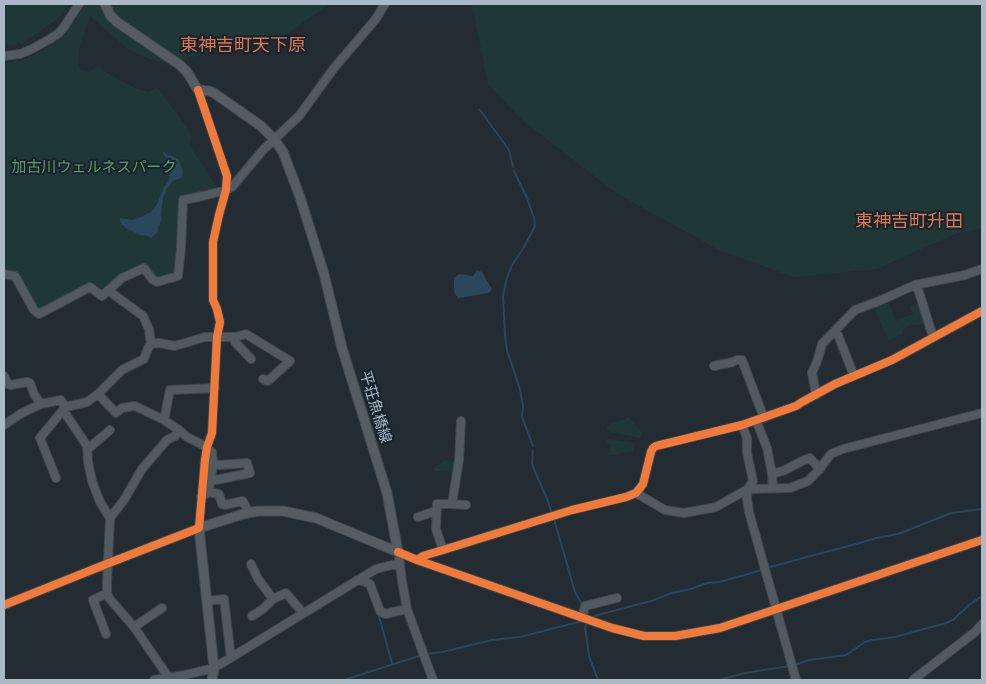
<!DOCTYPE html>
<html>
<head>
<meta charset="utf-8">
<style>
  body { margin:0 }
  #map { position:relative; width:986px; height:684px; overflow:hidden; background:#232c32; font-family:"PT Sans",sans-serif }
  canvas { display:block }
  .frame { position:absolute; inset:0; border:5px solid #abb9c6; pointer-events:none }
</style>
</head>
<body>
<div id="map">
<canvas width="986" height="684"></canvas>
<div class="frame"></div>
</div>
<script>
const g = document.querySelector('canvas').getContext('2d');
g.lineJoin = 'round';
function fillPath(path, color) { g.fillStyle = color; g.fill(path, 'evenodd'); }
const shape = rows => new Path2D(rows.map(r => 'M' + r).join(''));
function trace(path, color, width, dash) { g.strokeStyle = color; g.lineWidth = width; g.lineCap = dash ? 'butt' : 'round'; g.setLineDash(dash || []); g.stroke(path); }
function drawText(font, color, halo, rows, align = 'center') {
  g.font = font + ' "PT Sans","Noto Sans JP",sans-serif'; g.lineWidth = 4; g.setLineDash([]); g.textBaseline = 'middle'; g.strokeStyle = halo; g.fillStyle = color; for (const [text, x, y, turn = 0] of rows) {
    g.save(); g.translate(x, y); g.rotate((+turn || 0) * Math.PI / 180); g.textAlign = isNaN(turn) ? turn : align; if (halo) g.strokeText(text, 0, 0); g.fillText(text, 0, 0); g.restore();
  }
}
const green = shape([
  [4,4,69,4,59,18,22,44,4,45],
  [76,4,329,4,287,34,220,49,164,65,129,50,90,16,80,44,78,66,82,70,89,72,98,66,110,75,137,89,148,92,157,87,187,127,192,138,189,144,216,186,215,189,180,198,176,271,174,275,157,278,153,276,146,264,120,277,103,293,89,285,39,312,36,309,16,273,4,270,4,63,13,63,26,59,42,51,62,38,82,10],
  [474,4,982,4,982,228,955,234,877,269,793,277,719,250,616,193,522,120,488,84,472,5],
  [918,302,926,324,910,325,903,329,902,334,889,341,875,310,875,306,884,303,889,304,896,321,913,314,910,306],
  [629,417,643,434,640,438,609,432,606,426],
  [608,439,635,443,633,451,608,456,611,445,606,442],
  [445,460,456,462,454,472,435,471,434,468]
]);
const water = shape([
  [162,151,168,155,173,156,179,160,183,172,181,178,174,180,166,190,163,198,161,214,162,220,158,227,158,232,151,238,146,235,142,236,130,230,127,229,120,222,120,218,132,220,141,217,151,212,157,204,164,187,169,181,171,166],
  [477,270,482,272,492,289,489,293,458,298,454,292,454,278,459,274,473,276]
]);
const stream = shape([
  [480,110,509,150,513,167],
  [514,171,527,198,534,218,535,226,523,249,512,265,506,281,503,296,505,335,507,350,520,389,523,406,522,417,533,446],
  [533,451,532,463,535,472,548,501,552,514],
  [554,519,575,592,583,606],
  [766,568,856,544,876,538,898,534,951,513,982,509],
  [378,613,392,663],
  [591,618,594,616,651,601,672,593,691,589,707,583,720,582,762,570],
  [588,622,585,627,589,656,598,680],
  [426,654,443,652,492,640,520,637,583,621],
  [794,665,810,660,846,655,865,642,873,640,895,637,946,623,953,620,970,604,982,596],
  [344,680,422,655],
  [719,680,745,673,790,666]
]);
const minor = shape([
  [4,56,20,54,32,49,50,39,59,33,64,27,79,4],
  [4,274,15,276,34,310,39,314,90,287,102,296,122,278,144,268,152,279,157,282,178,276,181,248,183,200,203,196,226,190,232,187,263,150,299,116,334,68,375,20,385,4],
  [915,285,919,292,933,337],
  [109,291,143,316,149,329,151,344],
  [835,331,838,335,854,376],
  [235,337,235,342,251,359],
  [714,366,733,362,737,360,742,360,764,418],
  [4,376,8,384,11,385,27,382,30,383,34,394,41,404],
  [98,394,116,413,122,408,135,406,164,420,179,430,187,437,207,447],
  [816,395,812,372,817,362,822,344,855,310,879,301,915,285,965,275,982,269],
  [65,407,63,410,87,446,88,462,92,481,100,502,110,518,107,583,107,593,109,598,134,627,169,678],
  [164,420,170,390,215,388],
  [756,420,767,448,772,474,773,488],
  [4,425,22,413,41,404,61,400,65,407,87,402,98,394,122,370,144,359,148,348,151,344,159,343,175,346,205,337,235,337,246,334,290,361,268,381,263,379],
  [742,425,747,438,747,453,753,481,748,489,747,499,749,512,796,680],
  [88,449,110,430],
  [207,449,212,452,213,463,210,485],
  [772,474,785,470,804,460,810,458,820,469],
  [56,478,40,438,63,410],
  [211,481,250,473,247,463,219,465,213,463],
  [636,493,665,510,684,513,716,507,748,489,790,488,808,481,820,469,824,463,831,454,843,449,982,413],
  [201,497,209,492,219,494,222,504,224,505,243,501,249,513],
  [452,504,466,505],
  [418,517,436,511],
  [110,518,124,500,142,469,167,440,175,436,179,430],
  [443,550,436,529,437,504,452,504,459,460,461,421],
  [398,552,417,560,612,628,644,636,675,636,720,628,982,540],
  [399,559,402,581,407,609,433,680],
  [417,560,423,556,443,550,572,510,626,497,636,493,643,484,651,452,653,448,656,446,742,425,796,406,802,402,835,384,892,360,982,311],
  [251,564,258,579,273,599,286,593,303,613],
  [357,580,363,581,370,584,380,611,385,614,407,609],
  [207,601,224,599,231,658],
  [4,605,109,563,199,528,205,460,207,447,212,433,217,337,220,322,217,309,213,300,213,242,219,215,226,190,227,176,198,90],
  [252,616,263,609,273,599],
  [582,618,585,606,617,598],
  [134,627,162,608],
  [106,634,93,600,107,593],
  [154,680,185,675,214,668,376,569,400,563],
  [913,680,975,632,982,624]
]);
const major = shape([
  [105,4,107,8,110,15,117,22,180,65,187,72,198,90,209,91,214,93,261,126,274,139,283,152,300,197,324,274,342,348,387,493,398,552],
  [212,680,214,668,199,528,243,514,258,511,283,511,316,518,398,552]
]);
const cycleway = shape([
  [398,552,417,560,612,628,644,636,675,636,720,628,982,540],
  [417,560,423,556,443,550,572,510,626,497,636,493,643,484,651,452,653,448,656,446,742,425,796,406,802,402,835,384,892,360,982,311],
  [4,605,109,563,199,528,205,460,207,447,212,433,217,337,220,322,217,309,213,300,213,242,219,215,226,190,227,176,198,90]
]);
const parkNames = [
  ["加古川ウェルネスパーク",94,168]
];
const streetNames = [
  ["平荘魚橋線",375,407,73]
];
const quarterNames = [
  ["東神吉町天下原",243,46],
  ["東神吉町升田",909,222]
];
fillPath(green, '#203737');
fillPath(water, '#2c465b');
trace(stream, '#2c465b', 2);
trace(minor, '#40464b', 10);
trace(major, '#40494f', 11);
trace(minor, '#525a61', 8);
trace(major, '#555d62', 9);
trace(cycleway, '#f17a3a', 8);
drawText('15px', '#619865', '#17232d', parkNames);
drawText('15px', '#abb9c6', '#17232d', streetNames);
drawText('18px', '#dd774e', '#17232d', quarterNames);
</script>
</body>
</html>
